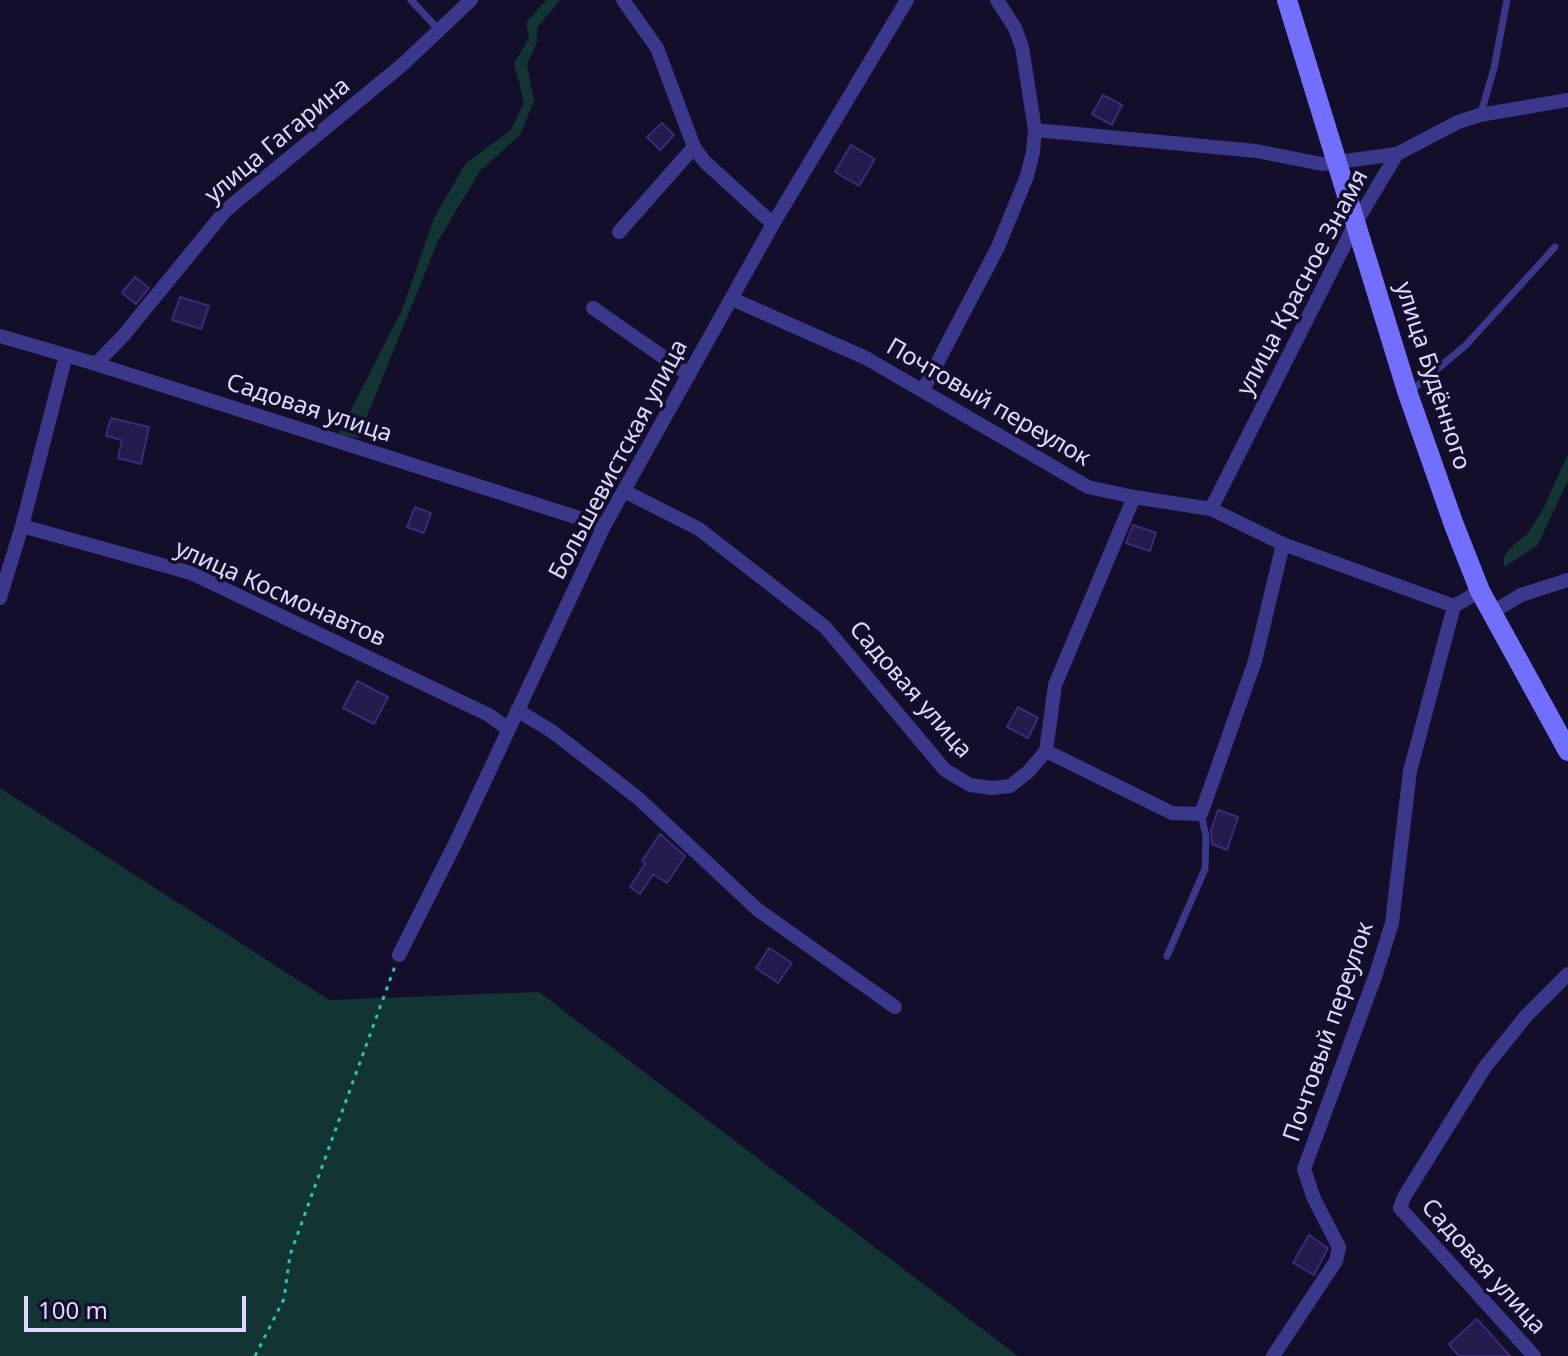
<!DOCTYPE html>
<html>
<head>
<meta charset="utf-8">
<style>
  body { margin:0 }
  #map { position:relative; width:1568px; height:1356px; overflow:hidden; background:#130f2a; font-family:"Noto Sans",sans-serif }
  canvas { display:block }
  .scale { position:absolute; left:24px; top:1296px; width:222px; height:36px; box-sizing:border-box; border:4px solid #dcd8ff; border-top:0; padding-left:10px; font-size:24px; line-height:28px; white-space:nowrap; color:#dcd8ff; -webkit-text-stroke:6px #130f2a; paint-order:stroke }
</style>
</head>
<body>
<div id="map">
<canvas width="1568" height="1356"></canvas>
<div class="scale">100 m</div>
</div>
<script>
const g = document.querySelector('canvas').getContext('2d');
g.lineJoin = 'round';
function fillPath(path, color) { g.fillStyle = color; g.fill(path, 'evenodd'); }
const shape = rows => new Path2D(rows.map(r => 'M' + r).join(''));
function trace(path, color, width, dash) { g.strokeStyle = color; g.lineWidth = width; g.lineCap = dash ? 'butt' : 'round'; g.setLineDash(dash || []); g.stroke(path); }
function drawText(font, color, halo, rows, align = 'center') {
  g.font = font + ' "Noto Sans",sans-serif'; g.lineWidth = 7; g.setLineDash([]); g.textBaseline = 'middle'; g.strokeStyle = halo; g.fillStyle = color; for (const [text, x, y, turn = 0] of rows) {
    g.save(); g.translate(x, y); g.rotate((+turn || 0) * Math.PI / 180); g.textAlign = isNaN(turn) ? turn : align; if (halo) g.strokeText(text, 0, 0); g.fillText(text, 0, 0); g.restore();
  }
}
const green = shape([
  [546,0,560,0,537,28,537,42,527,64,534,101,520,135,480,171,438,241,358,438,338,435,402,310,434,218,466,163,511,130,524,102,514,63,529,38,526,23],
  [1568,454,1568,481,1537,546,1504,567,1504,557,1510,548,1528,533,1543,509],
  [0,788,329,1000,539,992,1018,1356,0,1356]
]);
const building = shape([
  [1103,95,1122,105,1112,125,1092,114,1103,95],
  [662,123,674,135,660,150,647,137,662,123],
  [851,145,875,159,859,186,835,172,851,145],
  [135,277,149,288,136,304,122,293,135,277],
  [180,297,209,306,201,329,172,320,180,297],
  [111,418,149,427,141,464,118,458,122,440,106,436,111,418],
  [415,507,431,513,424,533,407,527,415,507],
  [1133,525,1156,533,1150,551,1126,543,1133,525],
  [357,681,388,697,374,724,343,708,357,681],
  [1018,707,1038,718,1028,738,1007,727,1018,707],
  [1218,810,1238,817,1227,850,1212,844,1211,830,1218,810],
  [660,834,685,856,667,883,653,874,640,894,630,887,645,864,642,861,660,834],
  [769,948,792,963,778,983,756,968,769,948],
  [1309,1235,1328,1248,1314,1275,1293,1263,1309,1235],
  [1477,1319,1510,1356,1459,1356,1449,1344,1477,1319]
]);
const path = shape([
  [255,1356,284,1299,290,1255,395,966]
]);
const service = shape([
  [411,0,439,30],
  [1481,113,1494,68,1507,0],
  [1410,392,1466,345,1555,247],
  [1167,956,1205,869,1206,836,1201,814]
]);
const minor = shape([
  [623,0,657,48,694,147,704,161,773,224],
  [1035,130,1256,151,1322,164,1397,154],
  [619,232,694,147],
  [732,299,866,358,1088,487,1134,497,1211,509,1283,544,1454,606,1480,591],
  [593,308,689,375],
  [0,336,96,364,604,526],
  [96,364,123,336,226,210,402,65,471,0],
  [923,390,998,247,1027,176,1033,152,1035,130,1022,47,1015,28,997,0],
  [624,491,699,529,825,627,945,770,970,785,992,788,1010,786,1028,772,1046,751],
  [1211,509,1355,224,1397,154,1458,122,1480,115,1568,100],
  [22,526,191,573,489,715,508,729],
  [0,598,22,526,66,355],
  [1491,613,1521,595,1568,580],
  [517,710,553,732,638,798,758,910,895,1007],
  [1046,751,1172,813,1201,814,1255,661,1283,544],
  [1046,751,1055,685,1134,497],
  [399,955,457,840,604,526,773,224,907,0],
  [1273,1356,1336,1261,1339,1247,1314,1199,1304,1169,1376,974,1392,923,1410,771,1454,606],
  [1534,1356,1400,1208,1404,1197,1485,1067,1527,1015,1568,974]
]);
const secondary = shape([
  [1287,0,1408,394,1454,525,1480,591,1568,751]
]);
const streetNames = [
  ["улица Гагарина",278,141,-40],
  ["улица Красное Знамя",1303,283,-62],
  ["улица Будённого",1432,376,72],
  ["Почтовый переулок",988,403,30],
  ["Садовая улица",309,409,18],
  ["Большевистская улица",619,460,-62],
  ["улица Космонавтов",280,594,24],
  ["Садовая улица",910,690,49],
  ["Почтовый переулок",1329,1032,-71],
  ["Садовая улица",1483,1267,48]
];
fillPath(green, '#123433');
fillPath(building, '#241a4b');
trace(building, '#3a2b79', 2);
trace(path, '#2ac1b7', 3, [4, 6]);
trace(service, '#3b388b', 7);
trace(minor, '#3b388b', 14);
trace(secondary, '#726fff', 20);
drawText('24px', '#dcd8ff', '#130f2a', streetNames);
</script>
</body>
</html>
